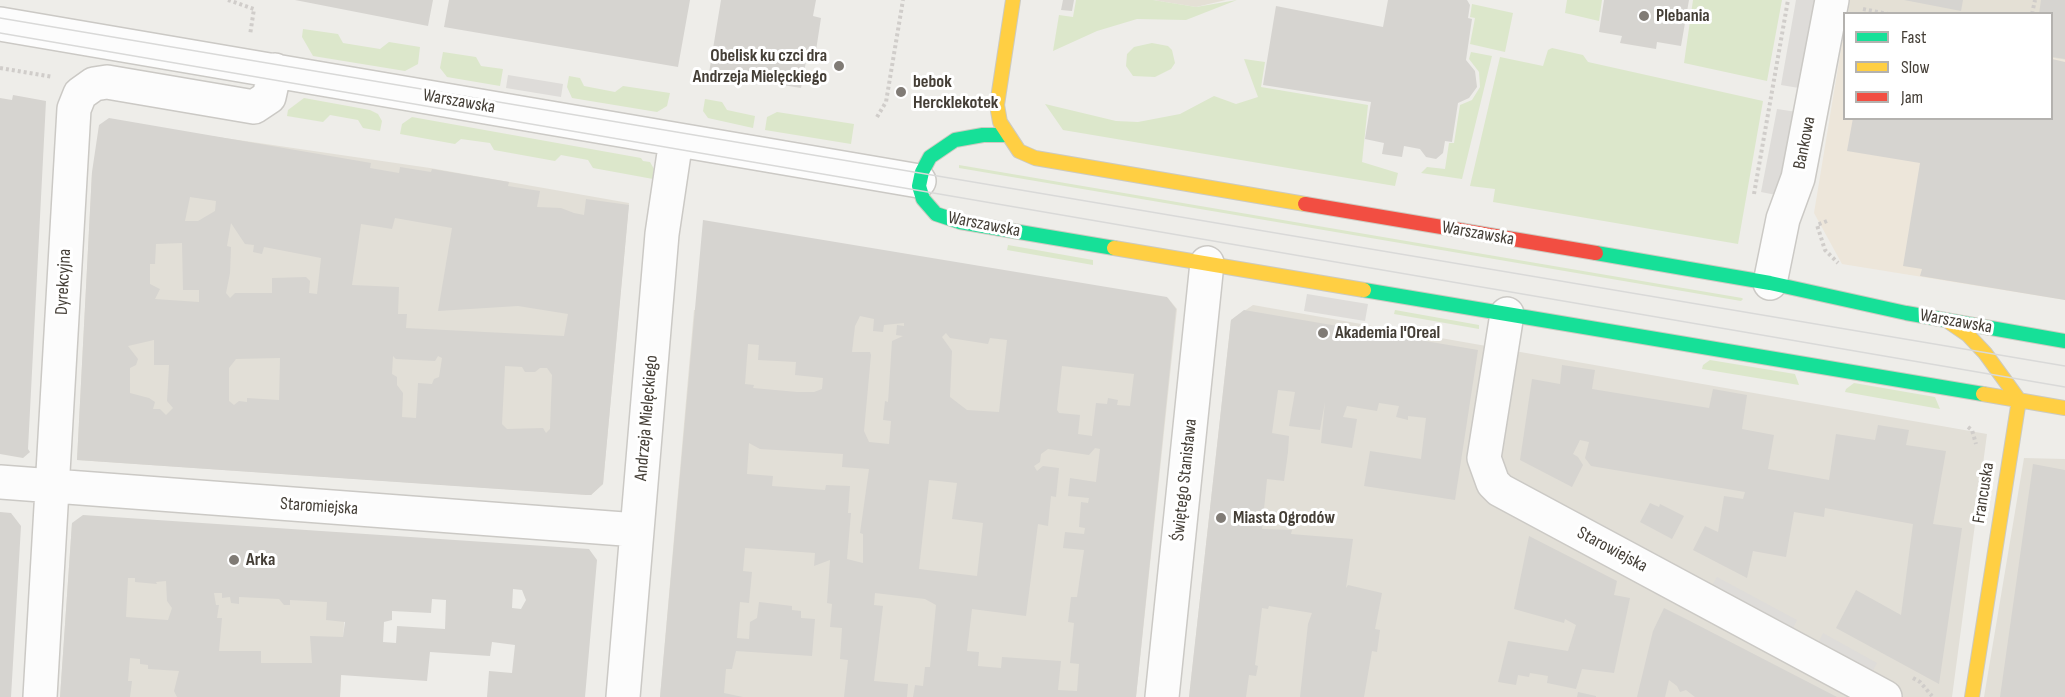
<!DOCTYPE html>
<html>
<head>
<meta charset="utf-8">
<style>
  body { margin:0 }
  #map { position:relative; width:2065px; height:697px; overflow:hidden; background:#eeede9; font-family:"Sofia Sans Condensed",sans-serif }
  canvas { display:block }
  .legend { position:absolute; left:1843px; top:12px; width:210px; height:108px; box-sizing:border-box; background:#fff; border:2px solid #b4b2af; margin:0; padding:8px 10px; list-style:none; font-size:18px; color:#443e36 }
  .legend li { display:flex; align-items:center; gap:12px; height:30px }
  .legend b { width:30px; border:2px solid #b4b2af }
</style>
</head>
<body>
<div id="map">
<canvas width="2065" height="697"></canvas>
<ul class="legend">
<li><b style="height:8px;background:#16e098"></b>Fast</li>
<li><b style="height:8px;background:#ffcf43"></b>Slow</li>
<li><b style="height:8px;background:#f24e42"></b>Jam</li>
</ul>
</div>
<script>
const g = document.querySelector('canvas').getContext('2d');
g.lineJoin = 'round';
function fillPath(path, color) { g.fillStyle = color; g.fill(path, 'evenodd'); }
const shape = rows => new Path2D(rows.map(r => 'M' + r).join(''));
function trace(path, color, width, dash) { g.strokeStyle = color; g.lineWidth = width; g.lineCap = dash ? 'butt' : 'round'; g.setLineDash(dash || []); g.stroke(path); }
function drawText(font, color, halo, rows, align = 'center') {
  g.font = font + ' "Sofia Sans Condensed",sans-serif'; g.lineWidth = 6; g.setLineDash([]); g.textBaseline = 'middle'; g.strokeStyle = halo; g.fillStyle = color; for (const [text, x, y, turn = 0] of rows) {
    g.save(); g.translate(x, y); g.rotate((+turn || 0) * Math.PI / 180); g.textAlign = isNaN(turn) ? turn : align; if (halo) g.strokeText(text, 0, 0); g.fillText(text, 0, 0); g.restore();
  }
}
const residential = shape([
  [211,136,430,168,629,203,603,484,591,495,77,460,92,172],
  [1107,288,1168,298,1177,309,1136,697,660,697,694,310,762,314],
  [1253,305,1987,434,1952,697,1189,697,1231,320],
  [2024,458,2065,459,2065,697,1984,697],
  [72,523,349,533,340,697,60,697]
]);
const commercial = shape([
  [1844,31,1844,118,2052,118,2052,58,2065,60,2065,300,1842,264,1814,213]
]);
const education = shape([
  [1153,0,1226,0,1196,7],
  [1850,0,2065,0,2065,60,2052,58,2052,14,1848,14]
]);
const green = shape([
  [1076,0,1153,0,1196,7,1237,0,1186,20,1137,19,1097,31,1053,51,1059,15,1073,17],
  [1567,0,1602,0,1599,21,1565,13],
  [1693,0,1782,0,1767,81,1684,63],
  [1472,4,1513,13,1505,52,1470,44,1475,18,1470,17],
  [303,29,338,34,343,43,380,49,389,42,420,47,418,64,405,71,313,56,302,37],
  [1152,43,1168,46,1172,50,1175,63,1171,69,1155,77,1133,76,1126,66,1127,54,1134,47],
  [1552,48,1583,55,1588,62,1763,101,1738,244,1493,202,1495,189,1470,186,1500,57,1543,66,1548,50],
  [443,52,476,57,481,66,503,69,500,86,447,77,440,68],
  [1471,52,1492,56,1462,179,1421,173,1427,167,1445,169,1449,143,1454,143,1460,105,1472,100,1480,87,1479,72,1469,59],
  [1244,59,1265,62,1261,87,1368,105,1362,162,1398,173,1395,186,1063,130,1045,104,1116,121,1138,122,1180,114,1214,96,1236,104,1258,97],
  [569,76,580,78,584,86,615,92,623,86,670,93,667,106,657,112,572,98,567,87],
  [304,98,370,110,378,114,382,121,380,131,363,128,358,120,330,115,323,122,287,116,288,110],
  [705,99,722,102,727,110,755,116,753,128,708,118,703,111],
  [777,112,854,124,851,144,765,130,767,117],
  [412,117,641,158,643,161,650,162,654,169,653,179,593,168,588,160,561,155,555,161,494,150,490,143,461,139,455,144,400,134,402,124],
  [959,165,1742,298,1743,299,1741,301,959,168],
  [1008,245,1093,260,1093,265,1007,250],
  [1395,310,1479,325,1479,329,1394,314],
  [1710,360,1795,374,1799,385,1702,369,1703,365],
  [1854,383,1935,397,1940,409,1845,392,1846,389]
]);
const parking = shape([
  [1796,0,1815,0,1799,88,1781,85],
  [508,75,563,84,561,97,506,88],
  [1777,109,1797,112,1781,196,1761,192],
  [1307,294,1368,304,1365,321,1304,311],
  [1717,577,1797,620,1792,630,1711,587],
  [1823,633,1877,663,1871,674,1817,645]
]);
const building = shape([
  [295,0,433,0,428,26],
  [449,0,690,0,678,67,444,27],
  [721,0,816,0,813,16,821,18,815,57,807,56,801,88,709,73],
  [1063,0,1074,0,1072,11,1061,10],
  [1388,0,1467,0,1470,5,1468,18,1472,19,1466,60,1475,71,1477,87,1469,98,1458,103,1452,142,1445,141,1443,153,1436,159,1426,157,1420,149,1404,146,1402,157,1382,154,1384,143,1365,139,1371,102,1263,85,1276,6,1383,27],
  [1604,0,1689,0,1681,46,1657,42,1656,49,1620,43,1622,36,1599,32],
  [1904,0,1963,0,1961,11],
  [2041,0,2065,0,2065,59,2052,57,2052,14,2039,14],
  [2052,59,2065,62,2065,300,1920,276,1922,269,1903,266,1920,163,1847,151,1853,118,2052,118],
  [13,95,46,101,28,449,30,452,23,458,0,454,0,98,12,100],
  [109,118,371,163,370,168,399,173,400,167,431,172,432,169,509,182,508,186,540,191,537,207,561,208,574,213,584,215,586,199,629,205,603,484,591,495,586,495,77,460,92,172,99,125],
  [190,197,216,201,215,211,198,221,185,221],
  [395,218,452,228,438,311,518,306,568,314,564,336,406,328,407,314,398,314,399,287,352,285,361,224,392,229],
  [231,223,245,244,254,245,253,252,262,254,264,247,321,258,317,294,309,293,310,281,306,277,272,278,272,293,235,293,230,298,226,293,230,273,231,247,227,246],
  [182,243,183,290,199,290,199,302,155,299,160,289,150,284,150,264,155,264,156,244],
  [154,340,154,365,169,365,167,401,173,408,166,415,160,409,153,409,155,402,149,398,130,393,130,368,136,365,138,359,128,346],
  [393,356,396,359,435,361,438,356,442,358,439,377,434,379,432,384,418,383,416,418,402,417,403,393,397,385,397,377,392,374],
  [280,358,279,400,247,398,247,402,239,401,234,405,229,401,229,368,236,359],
  [505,366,522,367,525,372,535,372,540,368,547,368,552,375,550,429,546,433,543,428,507,429,502,424],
  [703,220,1167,297,1176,309,1136,697,913,697,915,685,923,686,925,667,930,667,936,605,925,599,875,593,874,605,883,606,874,681,908,684,907,697,844,697,848,660,840,659,842,628,830,627,832,604,827,603,830,560,814,566,815,553,745,548,743,571,752,572,749,603,740,602,737,638,749,639,750,622,757,618,759,602,792,606,792,610,801,611,801,618,815,619,812,656,736,651,732,669,726,669,724,693,743,697,660,697],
  [860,316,874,319,873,331,883,332,884,325,904,323,904,326,897,325,896,335,903,336,892,341,888,402,885,401,883,420,891,421,889,444,869,442,864,431,871,355,870,352,852,352,855,326],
  [946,333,950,338,988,344,990,338,1007,340,999,412,967,410,950,397,952,351,942,337],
  [748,344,759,345,758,360,796,362,795,375,823,378,822,389,814,392,797,392,753,388,754,385,745,384],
  [1062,366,1134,374,1130,406,1117,405,1118,400,1108,398,1107,404,1096,403,1092,436,1078,434,1080,415,1059,413,1057,410],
  [749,443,760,449,843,454,842,467,869,469,860,533,863,534,863,563,847,559,851,513,848,513,850,486,826,485,825,490,772,486,773,476,747,474],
  [1095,448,1100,449,1096,482,1070,478,1068,496,1089,498,1088,503,1081,502,1079,527,1085,528,1084,534,1065,532,1063,548,1084,550,1077,597,1071,597,1068,622,1074,623,1070,663,1079,664,1077,691,1058,690,1061,661,1002,657,1001,668,978,666,979,652,967,651,972,609,1026,616,1038,524,1048,526,1051,496,1056,497,1059,468,1043,466,1037,471,1034,466,1040,462,1041,454,1048,449,1089,455],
  [929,480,957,483,952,519,983,523,977,576,919,569],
  [1244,310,1478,350,1455,500,1364,486,1370,451,1421,459,1426,418,1408,416,1408,420,1396,417,1399,406,1379,403,1377,411,1347,406,1343,417,1357,419,1352,448,1321,443,1325,402,1320,430,1289,426,1295,392,1278,390,1272,433,1289,436,1288,452,1284,481,1267,479,1262,529,1292,530,1291,534,1353,539,1346,588,1348,585,1382,593,1375,629,1380,630,1377,652,1372,651,1364,697,1300,697,1308,624,1312,613,1269,606,1268,609,1262,608,1255,665,1258,666,1256,676,1249,675,1246,697,1189,697,1231,320],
  [1562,365,1595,370,1592,389,1709,408,1713,389,1747,395,1742,429,1774,435,1768,469,1829,480,1836,434,1875,440,1878,425,1909,430,1906,445,1946,451,1933,524,1962,528,1939,684,1836,628,1856,590,1901,615,1913,524,1825,508,1824,517,1794,512,1786,557,1753,551,1747,578,1693,550,1705,526,1718,532,1724,496,1743,499,1745,492,1591,466,1585,458,1589,442,1580,440,1573,454,1578,457,1583,465,1572,487,1520,460,1532,379,1560,384],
  [2033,464,2065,470,2065,697,2000,697],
  [1650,503,1659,507,1660,504,1684,516,1672,539,1640,522],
  [0,512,11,513,21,526,11,697,0,697],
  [83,515,589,549,597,560,585,697,487,697,489,671,512,673,515,645,492,642,490,656,430,652,427,681,341,675,340,697,177,697,174,691,179,671,148,669,148,665,140,664,140,659,130,658,128,681,132,681,130,697,60,697,72,523],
  [128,578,135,578,135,582,157,584,156,582,166,581,167,601,172,608,168,620,126,617],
  [513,589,522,590,526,600,521,609,512,608],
  [214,593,222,593,222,598,230,597,231,603,239,604,239,597,279,599,284,605,290,605,290,600,327,602,326,620,345,622,343,637,310,636,312,663,261,663,261,651,219,651,222,618,217,618,219,605,216,605],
  [432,599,446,600,445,629,397,626,396,643,383,642,384,622,392,620,392,611,431,613],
  [1529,536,1617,581,1614,595,1630,598,1614,673,1582,669,1576,689,1547,683,1548,676,1530,673,1529,677,1518,675,1516,685,1498,682,1508,641,1568,651,1576,625,1565,619,1564,623,1514,609],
  [1664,608,1688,620,1837,697,1695,697,1686,690,1680,692,1677,686,1669,680,1665,697,1637,697,1653,631],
  [1578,692,1596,696,1596,697,1577,697]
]);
const path = shape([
  [228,0,254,9,250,35],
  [1863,9,1888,14],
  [2032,14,2035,0],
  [0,68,53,77],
  [877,117,886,102,903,0],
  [1754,194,1788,0],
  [1827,221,1817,225,1825,250,1838,263],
  [1968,427,1972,430,1976,444],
  [1913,678,1920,682,1932,696]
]);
const street = shape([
  [0,24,919,181],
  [1770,283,1783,219,1798,178,1832,0],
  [1507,314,1484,458,1493,483,1500,490,1885,697],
  [0,482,637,530],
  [40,697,74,109,80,94,94,84,107,82,254,107,269,97,275,70],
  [623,697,662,234,676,140],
  [1162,697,1207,263]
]);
const fast = shape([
  [1007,135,983,135,955,140,930,157,922,172,919,186,923,199,936,214,960,222,1114,248],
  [1596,253,1770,283,1906,313,2065,341],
  [1364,290,1983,394]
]);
const slow = shape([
  [1013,0,997,105,1000,122,1019,151,1035,158,1305,204],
  [1114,248,1364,290],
  [1949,322,1968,335,1985,353,2019,400,1972,697],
  [1983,394,2065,408]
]);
const jam = shape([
  [1305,204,1596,253]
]);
const tram = shape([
  [0,18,2065,366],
  [0,33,2065,387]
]);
const markers = [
  [1644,16,6,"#807b75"],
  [839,66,6,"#807b75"],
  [901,92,6,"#807b75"],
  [1323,333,6,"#807b75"],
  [1221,518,6,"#807b75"],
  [234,560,6,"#807b75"]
];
const poiNames = [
  ["Plebania",1656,16],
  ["Obelisk ku czci dra",827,56,"right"],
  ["Andrzeja Mielęckiego",827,77,"right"],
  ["bebok",913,82],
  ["Hercklekotek",913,103],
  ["Akademia l'Oreal",1335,333],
  ["Miasta Ogrodów",1233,518],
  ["Arka",246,560]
];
const streetNames = [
  ["Warszawska",459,102,10],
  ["Bankowa",1805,143,-79],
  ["Warszawska",984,225,11],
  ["Warszawska",1478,234,10],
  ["Dyrekcyjna",64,282,-87],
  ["Warszawska",1956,322,10],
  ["Andrzeja Mielęckiego",647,418,-85],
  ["Świętego Stanisława",1185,480,-84],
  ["Francuska",1984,493,-81],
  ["Staromiejska",319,507,4],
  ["Starowiejska",1612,550,28]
];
fillPath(residential, '#e2dfd7');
fillPath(commercial, '#ede6da');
fillPath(education, '#e4e0d5');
fillPath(green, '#dce7cb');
fillPath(parking, '#dedcd9');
fillPath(building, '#d6d4d0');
trace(street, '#cbc9c5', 36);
trace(fast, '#cccac0', 16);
trace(slow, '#cccac0', 16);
trace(jam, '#cccac0', 16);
trace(path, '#d0cdca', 4, [3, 3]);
trace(street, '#fcfcfc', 33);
trace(fast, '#16e098', 14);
trace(slow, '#ffcf43', 14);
trace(jam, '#f24e42', 14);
trace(tram, '#d9d9d8', 1.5);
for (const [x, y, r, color] of markers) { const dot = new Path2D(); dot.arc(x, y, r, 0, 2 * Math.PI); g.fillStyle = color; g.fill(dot); trace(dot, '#fff', 2); }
drawText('bold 18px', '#443e36', '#fff', poiNames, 'left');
drawText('18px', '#443e36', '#fff', streetNames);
</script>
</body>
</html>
